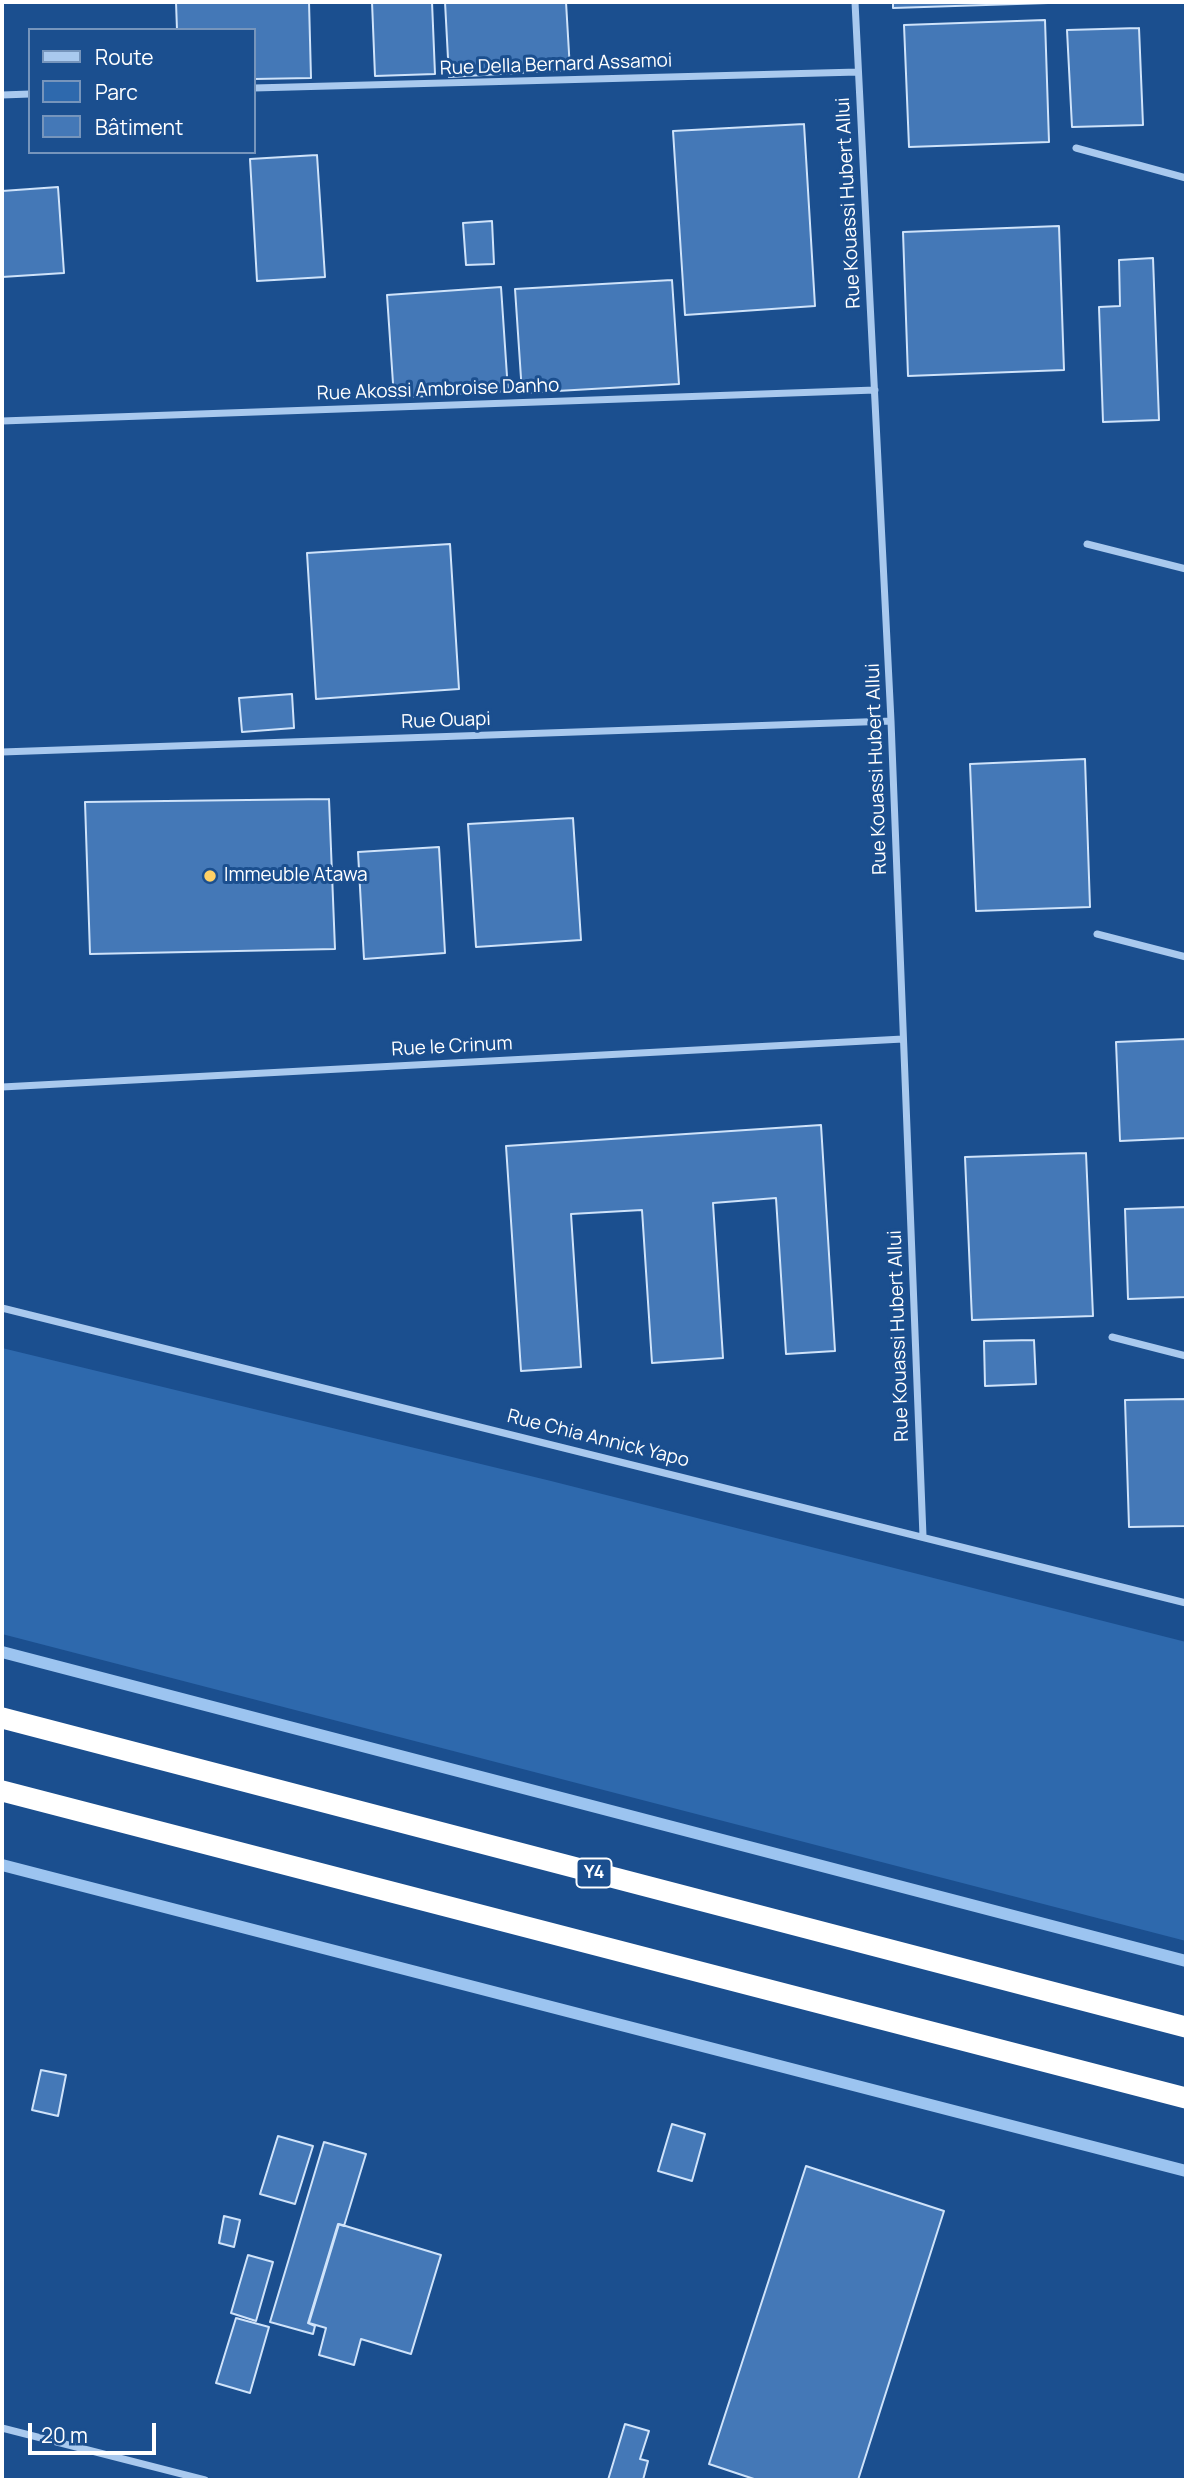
<!DOCTYPE html>
<html>
<head>
<meta charset="utf-8">
<style>
  body { margin:0 }
  #map { position:relative; width:1188px; height:2482px; overflow:hidden; background:#1b4f8f; font-family:Manrope,sans-serif }
  canvas { display:block }
  .frame { position:absolute; inset:0; border:4px solid #fff; pointer-events:none }
  .legend { position:absolute; left:28px; top:28px; width:228px; height:126px; box-sizing:border-box; background:#1b4f8f; border:2px solid #7695bc; margin:0; padding:9px 12px; list-style:none; font-size:21px; color:#fff }
  .legend li { display:flex; align-items:center; gap:14px; height:35px }
  .legend b { width:35px; border:2px solid #7695bc }
  .scale { position:absolute; left:28px; top:2423px; width:128px; height:32px; box-sizing:border-box; border:4px solid #fff; border-top:0; padding-left:9px; font-size:21px; line-height:24px; white-space:nowrap; color:#fff; -webkit-text-stroke:5px #1b4f8f; paint-order:stroke }
</style>
</head>
<body>
<div id="map">
<canvas width="1188" height="2482"></canvas>
<div class="frame"></div>
<ul class="legend">
<li><b style="height:9px;background:#a9c9ee"></b>Route</li>
<li><b style="height:19px;background:#2e69ad"></b>Parc</li>
<li><b style="height:19px;background:#4478b7"></b>Bâtiment</li>
</ul>
<div class="scale">20 m</div>
</div>
<script>
const g = document.querySelector('canvas').getContext('2d');
g.lineJoin = 'round';
function fillPath(path, color) { g.fillStyle = color; g.fill(path, 'evenodd'); }
const shape = rows => new Path2D(rows.map(r => 'M' + r).join(''));
function trace(path, color, width, dash) { g.strokeStyle = color; g.lineWidth = width; g.lineCap = dash ? 'butt' : 'round'; g.setLineDash(dash || []); g.stroke(path); }
function drawText(font, color, halo, rows, align = 'center') {
  g.font = font + ' Manrope,sans-serif'; g.lineWidth = 6; g.setLineDash([]); g.textBaseline = 'middle'; g.strokeStyle = halo; g.fillStyle = color; for (const [text, x, y, turn = 0] of rows) {
    g.save(); g.translate(x, y); g.rotate((+turn || 0) * Math.PI / 180); g.textAlign = isNaN(turn) ? turn : align; if (halo) g.strokeText(text, 0, 0); g.fillText(text, 0, 0); g.restore();
  }
}
const green = shape([
  [2,1348,551,1481,1186,1642,1186,1941,2,1634]
]);
const stream = shape([
  [2,1652,1186,1961],
  [2,1865,1186,2171]
]);
const building = shape([
  [176,2,309,2,311,78,254,79,254,30,177,30,176,2],
  [372,2,432,2,435,74,375,76,372,2],
  [445,2,566,2,570,70,449,77,445,2],
  [893,2,1048,2,1048,3,893,8,893,2],
  [1045,20,1049,142,909,147,904,25,1045,20],
  [1139,28,1143,125,1072,127,1067,30,1139,28],
  [804,124,815,306,685,315,673,131,804,124],
  [317,155,325,277,257,281,250,159,317,155],
  [58,187,64,273,2,277,2,191,58,187],
  [492,221,494,264,466,265,463,223,492,221],
  [1059,226,1064,370,908,376,903,232,1059,226],
  [1153,258,1159,420,1103,422,1099,307,1120,306,1119,260,1153,258],
  [672,280,679,384,522,393,515,289,672,280],
  [501,287,508,391,394,398,387,295,501,287],
  [450,544,459,689,316,699,307,553,450,544],
  [292,694,294,728,242,732,239,698,292,694],
  [1085,759,1090,907,976,911,970,764,1085,759],
  [329,799,335,949,90,954,85,802,329,799],
  [573,818,581,940,476,947,468,824,573,818],
  [439,847,445,953,364,959,358,852,439,847],
  [1186,1039,1186,1138,1120,1141,1116,1042,1186,1039],
  [821,1125,835,1351,786,1354,776,1198,713,1203,723,1358,652,1363,642,1210,571,1214,581,1367,521,1371,506,1146,821,1125],
  [1086,1153,1093,1316,972,1320,965,1157,1086,1153],
  [1186,1207,1186,1297,1128,1299,1125,1209,1186,1207],
  [1034,1340,1036,1384,985,1386,984,1341,1034,1340],
  [1186,1399,1186,1526,1129,1527,1125,1400,1186,1399],
  [41,2070,66,2075,58,2116,32,2110,41,2070],
  [672,2124,705,2134,692,2181,658,2171,672,2124],
  [278,2136,313,2146,295,2204,260,2194,278,2136],
  [324,2142,366,2154,344,2226,338,2224,308,2323,315,2326,313,2334,270,2322,324,2142],
  [806,2166,944,2211,858,2480,757,2480,709,2464,806,2166],
  [224,2216,240,2220,234,2247,219,2243,224,2216],
  [339,2224,441,2255,411,2354,361,2339,354,2365,319,2355,326,2328,309,2323,339,2224],
  [248,2255,273,2262,256,2321,231,2313,248,2255],
  [236,2318,269,2327,250,2393,216,2383,236,2318],
  [625,2424,649,2431,640,2459,648,2461,643,2480,608,2480,625,2424]
]);
const street = shape([
  [855,2,891,721,923,1536],
  [254,88,858,72],
  [2,95,30,94],
  [1076,148,1186,178],
  [2,421,875,390],
  [1087,544,1186,569],
  [2,752,891,721],
  [1097,934,1186,957],
  [2,1087,903,1039],
  [2,1308,1186,1603],
  [1112,1337,1186,1356],
  [2,2428,205,2480]
]);
const highway = shape([
  [2,1718,1186,2027],
  [2,1791,1186,2098]
]);
const markers = [
  [210,876,7,"#ffd166"]
];
const shields = [
  [594,1873,35]
];
const shieldNames = [
  ["Y4",594,1873]
];
const streetNames = [
  ["Rue Della Bernard Assamoi",556,65,-2],
  ["Rue Kouassi Hubert Allui",849,203,-93],
  ["Rue Akossi Ambroise Danho",438,390,-2],
  ["Rue Ouapi",446,721,-2],
  ["Rue Kouassi Hubert Allui",877,769,-92],
  ["Rue le Crinum",452,1047,-3],
  ["Rue Kouassi Hubert Allui",899,1336,-92],
  ["Rue Chia Annick Yapo",598,1439,14]
];
const poiNames = [
  ["Immeuble Atawa",224,876]
];
fillPath(green, '#2e69ad');
trace(stream, '#9cc4f0', 12);
fillPath(building, '#4478b7');
trace(building, '#cfe3fa', 2);
trace(street, '#a9c9ee', 7);
trace(highway, '#fff', 21);
for (const [x, y, r, color] of markers) { const dot = new Path2D(); dot.arc(x, y, r, 0, 2 * Math.PI); g.fillStyle = color; g.fill(dot); trace(dot, '#1b4f8f', 2.5); }
for (const [x, y, w] of shields) { const box = new Path2D(); box.roundRect(x - w / 2, y - 14.5, w, 29, 5); g.fillStyle = '#1b4f8f'; g.fill(box); trace(box, '#fff', 2); }
drawText('bold 18px', '#fff', null, shieldNames);
drawText('19px', '#fff', '#1b4f8f', streetNames);
drawText('19px', '#fff', '#1b4f8f', poiNames, 'left');
</script>
</body>
</html>
